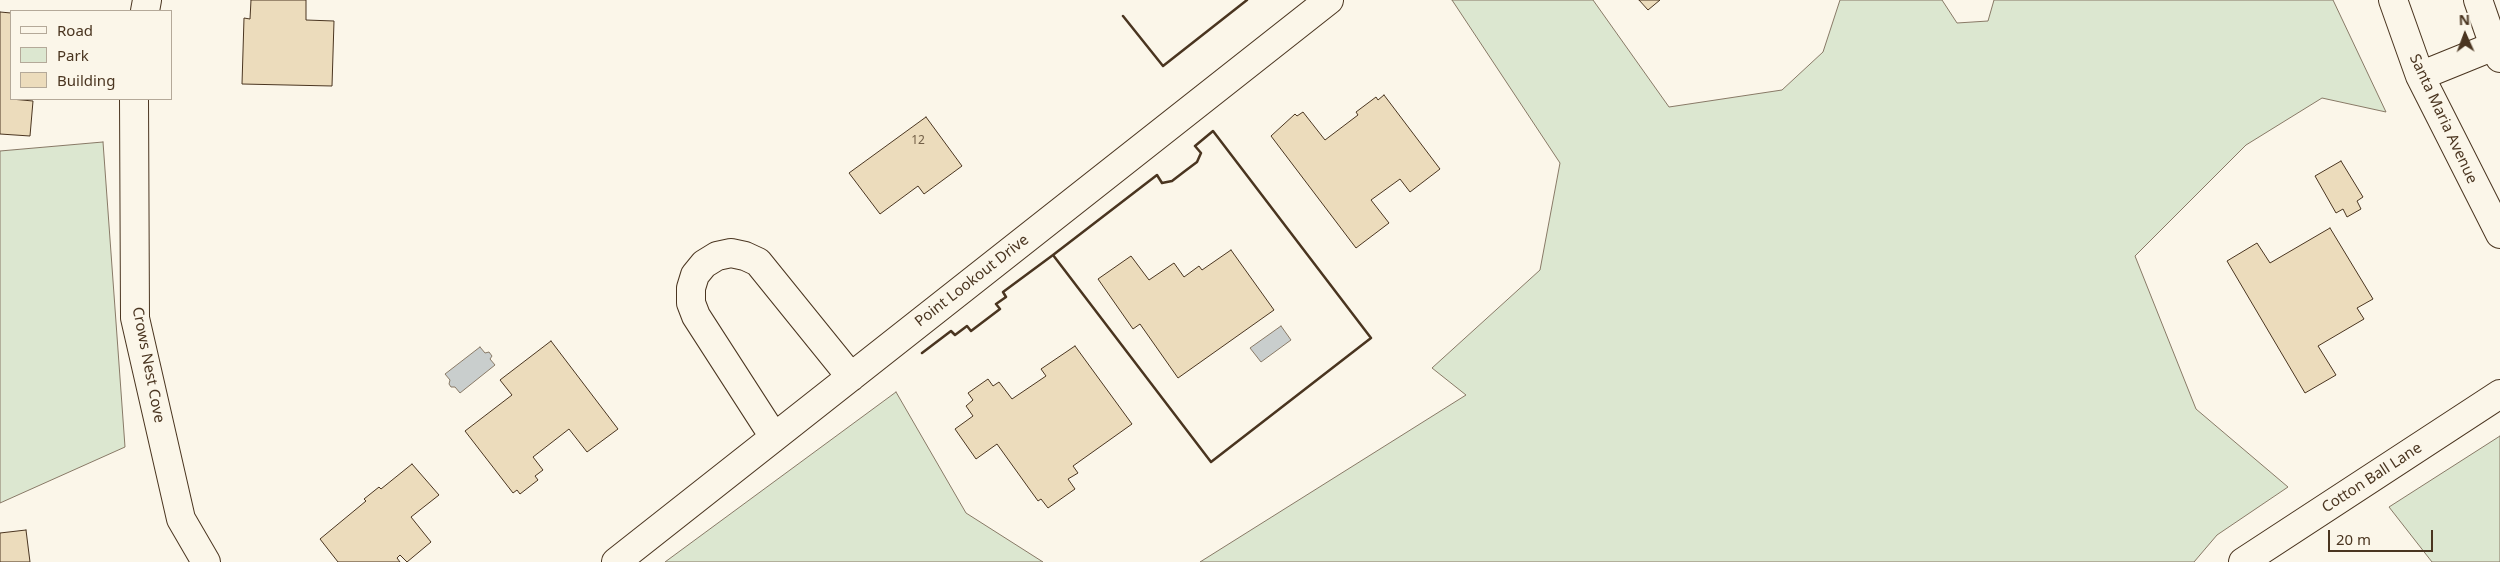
<!DOCTYPE html>
<html>
<head>
<meta charset="utf-8">
<style>
  body { margin:0 }
  #map { position:relative; width:2500px; height:562px; overflow:hidden; background:#fbf6e9; font-family:"Noto Sans",sans-serif }
  canvas { display:block }
  .legend { position:absolute; left:10px; top:10px; width:162px; height:90px; box-sizing:border-box; background:#fbf6e9; border:1px solid #b4a999; margin:0; padding:6px 9px; list-style:none; font-size:15px; color:#4a3520 }
  .legend li { display:flex; align-items:center; gap:10px; height:25px }
  .legend b { width:25px; border:1px solid #b4a999 }
  .north { position:absolute; left:2440px; top:10px; width:50px; height:50px; -webkit-text-stroke:4px #fbf6e9; paint-order:stroke; rotate:358deg; font-size:14px; font-weight:700; line-height:20px; text-align:center; color:#4a3520 }
  .north::after { content:''; display:block; margin:auto; width:18px; height:22px; background:#4a3520; clip-path:polygon(50% 0,100% 100%,50% 72%,0 100%) }
  .scale { position:absolute; left:2328px; top:530px; width:105px; height:22px; box-sizing:border-box; border:2px solid #4a3520; border-top:0; padding-left:6px; font-size:15px; line-height:18px; white-space:nowrap; color:#4a3520; -webkit-text-stroke:4px #fbf6e9; paint-order:stroke }
</style>
</head>
<body>
<div id="map">
<canvas width="2500" height="562"></canvas>
<ul class="legend">
<li><b style="height:6px;background:#fbf6e9"></b>Road</li>
<li><b style="height:14px;background:#dce7d0"></b>Park</li>
<li><b style="height:14px;background:#ecdcbc"></b>Building</li>
</ul>
<div class="north">N</div>
<div class="scale">20 m</div>
</div>
<script>
const g = document.querySelector('canvas').getContext('2d');
g.lineJoin = 'round';
function fillPath(path, color) { g.fillStyle = color; g.fill(path, 'evenodd'); }
const shape = rows => new Path2D(rows.map(r => 'M' + r).join(''));
function trace(path, color, width, dash) { g.strokeStyle = color; g.lineWidth = width; g.lineCap = dash ? 'butt' : 'round'; g.setLineDash(dash || []); g.stroke(path); }
function drawText(font, color, halo, rows, align = 'center') {
  g.font = font + ' "Noto Sans",sans-serif'; g.lineWidth = 4; g.setLineDash([]); g.textBaseline = 'middle'; g.strokeStyle = halo; g.fillStyle = color; for (const [text, x, y, turn = 0] of rows) {
    g.save(); g.translate(x, y); g.rotate((+turn || 0) * Math.PI / 180); g.textAlign = isNaN(turn) ? turn : align; if (halo) g.strokeText(text, 0, 0); g.fillText(text, 0, 0); g.restore();
  }
}
const green = shape([
  [1452,0,1593,0,1669,107,1782,90,1823,52,1840,0,1942,0,1957,23,1988,21,1994,0,2333,0,2386,112,2322,98,2246,145,2135,256,2196,409,2288,487,2217,535,2194,562,1200,562,1466,395,1432,368,1540,270,1560,163,1452,0],
  [103,142,125,447,0,503,0,151,103,142],
  [896,392,966,513,1043,562,665,562,896,392],
  [2500,436,2500,562,2432,562,2389,507,2500,436]
]);
const water = shape([
  [1281,326,1291,340,1261,362,1250,348,1281,326],
  [480,347,485,353,489,352,492,356,490,359,495,365,460,393,455,387,451,387,449,384,450,380,445,374,480,347]
]);
const building = shape([
  [251,0,306,0,306,20,334,21,332,86,242,84,244,18,250,19,251,0],
  [1639,0,1660,0,1648,10,1639,0],
  [0,12,11,13,11,99,33,101,30,136,0,134,0,12],
  [1384,95,1440,169,1410,192,1400,179,1371,200,1389,223,1356,248,1271,136,1295,114,1297,116,1303,112,1325,140,1358,115,1356,112,1376,97,1378,100,1384,95],
  [926,117,962,166,924,194,918,186,880,214,849,173,926,117],
  [2341,161,2363,197,2357,201,2361,209,2347,217,2343,209,2336,213,2315,176,2341,161],
  [2330,228,2373,299,2357,308,2364,319,2318,346,2336,375,2305,393,2227,261,2257,243,2270,263,2330,228],
  [1231,250,1274,310,1178,378,1140,324,1133,329,1098,279,1131,256,1149,280,1174,263,1184,277,1199,266,1202,270,1231,250],
  [551,341,618,429,587,452,569,429,533,457,543,470,535,476,538,480,520,494,517,490,513,493,465,431,512,395,500,380,551,341],
  [1075,346,1132,424,1073,466,1078,473,1068,479,1075,489,1048,508,1041,499,1038,501,997,444,976,459,955,429,973,416,966,406,973,400,968,393,988,379,993,386,999,382,1012,399,1046,376,1041,369,1075,346],
  [412,464,439,495,411,517,431,542,407,562,400,555,397,558,400,562,338,562,320,539,366,501,364,499,379,487,381,489,412,464],
  [26,530,30,562,0,562,0,533,26,530]
]);
const street = shape([
  [145,11,147,0],
  [134,99,135,318,181,519,206,562],
  [774,437,696,316,691,303,691,288,695,275,704,264,717,256,731,253,745,256,758,262,851,377],
  [616,562,1329,0],
  [2243,562,2500,394]
]);
const secondary = shape([
  [2393,0,2420,76,2500,234],
  [2478,0,2494,46,2500,58],
  [2420,76,2494,46]
]);
const wall = shape([
  [1123,16,1163,66,1247,0],
  [922,353,951,331,955,335,967,326,971,331,1000,309,996,304,1006,297,1003,292,1053,255,1211,462,1371,338,1213,131,1195,146,1201,153,1197,162,1185,171,1172,181,1162,183,1157,175,1053,255]
]);
const numberNames = [
  ["12",918,141]
];
const streetNames = [
  ["Santa Maria Avenue",2443,119,65],
  ["Point Lookout Drive",972,281,-38],
  ["Crows Nest Cove",148,365,79],
  ["Cotton Ball Lane",2372,478,-33]
];
fillPath(green, '#dce7d0');
trace(green, '#887966', 1);
fillPath(water, '#c9cecd');
trace(water, '#887966', 1);
fillPath(building, '#ecdcbc');
trace(building, '#4a3520', 1);
trace(street, '#4a3520', 30);
trace(secondary, '#4a3520', 30);
trace(street, '#fbf6e9', 28);
trace(secondary, '#fbf6e9', 28);
trace(wall, '#4a3520', 2.5);
drawText('12px', '#725f47', null, numberNames);
drawText('15px', '#4a3520', '#fbf6e9', streetNames);
</script>
</body>
</html>
